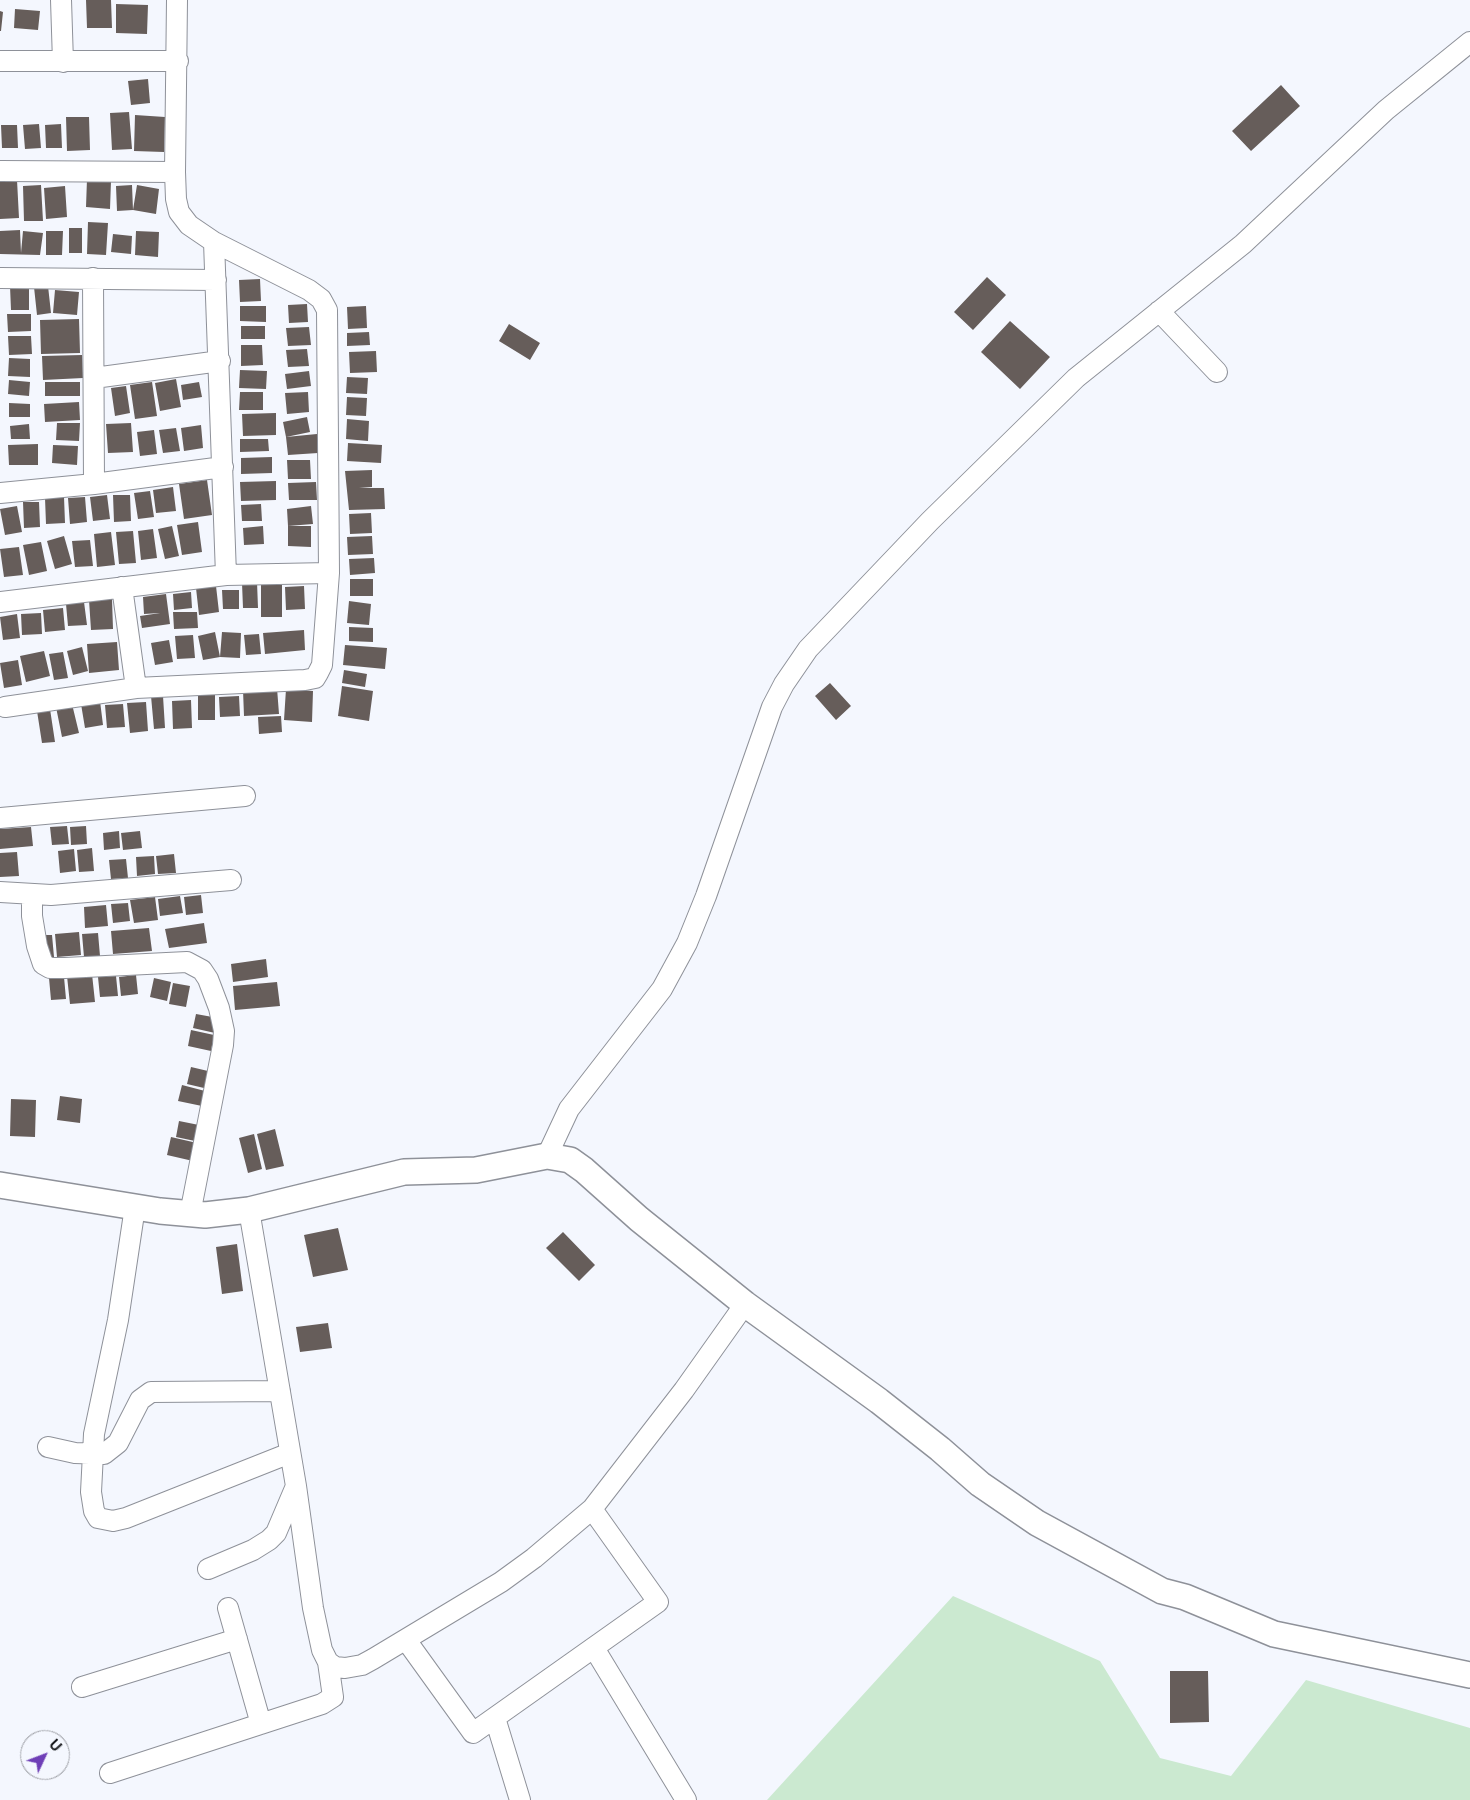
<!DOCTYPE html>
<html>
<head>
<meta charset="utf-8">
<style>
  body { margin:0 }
  #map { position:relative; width:1470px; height:1800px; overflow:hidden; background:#f4f7fe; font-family:Inter,sans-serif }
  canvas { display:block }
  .north { position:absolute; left:20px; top:1730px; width:50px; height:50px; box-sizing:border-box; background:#f4f7fe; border:1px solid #9c9ea4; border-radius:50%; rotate:47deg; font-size:14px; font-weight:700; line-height:20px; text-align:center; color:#18191c }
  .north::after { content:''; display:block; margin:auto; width:18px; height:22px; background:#6f3fb7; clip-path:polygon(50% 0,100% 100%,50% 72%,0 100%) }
</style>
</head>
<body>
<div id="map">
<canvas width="1470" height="1800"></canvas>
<div class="north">U</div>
</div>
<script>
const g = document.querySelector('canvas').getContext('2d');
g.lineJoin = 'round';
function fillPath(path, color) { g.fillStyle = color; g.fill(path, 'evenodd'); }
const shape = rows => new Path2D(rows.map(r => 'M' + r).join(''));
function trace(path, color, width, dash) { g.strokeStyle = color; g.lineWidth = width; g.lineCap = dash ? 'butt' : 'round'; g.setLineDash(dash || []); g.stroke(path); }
const green = shape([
  [953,1596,1100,1661,1160,1758,1231,1776,1306,1680,1470,1728,1470,1800,767,1800]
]);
const building = shape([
  [86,0,111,0,112,28,87,28],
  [116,4,148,5,147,34,116,33],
  [15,9,40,11,38,30,14,28],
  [0,11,3,12,1,31,0,31],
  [148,79,150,103,131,105,128,81],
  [1281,85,1300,106,1251,151,1232,131],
  [129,112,132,149,112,150,110,113],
  [135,115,165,117,164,152,134,151],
  [66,117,89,117,90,150,67,151],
  [39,124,41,148,25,149,23,125],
  [61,124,62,148,46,148,45,125],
  [1,125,17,125,18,148,2,148],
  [87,179,111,181,110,209,86,207],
  [17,180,19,218,0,219,0,181],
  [41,185,43,221,24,221,23,186],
  [132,185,133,210,117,211,116,186],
  [137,185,159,189,156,214,133,210],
  [65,186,67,217,46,219,44,188],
  [88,222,108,223,106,255,87,254],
  [69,228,82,228,82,253,69,253],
  [20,230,21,253,23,231,43,233,40,255,0,254,0,231],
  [46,231,63,231,62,255,46,255],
  [136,231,159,232,158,257,135,255],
  [113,234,132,236,131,254,111,252],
  [987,277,1006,295,973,330,954,312],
  [260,279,261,301,240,302,239,280],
  [10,286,29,286,29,310,11,310],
  [48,286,51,313,37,315,34,287],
  [55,290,79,292,77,315,53,313],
  [307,304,308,322,289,323,288,305],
  [240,306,266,306,266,322,240,321],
  [366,306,367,328,348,329,347,307],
  [7,314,31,314,31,331,8,332],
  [79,319,80,353,41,354,40,320],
  [1010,321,1050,357,1020,389,981,352],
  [509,324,540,343,530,360,499,341],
  [241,326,265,326,265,339,241,339],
  [309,327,311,345,288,346,286,328],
  [369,332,370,345,347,346,347,333],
  [8,336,31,336,32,354,9,355],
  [241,345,262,345,263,365,241,366],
  [307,349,309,366,288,367,286,350],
  [376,351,377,372,350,373,349,352],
  [82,355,83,378,43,380,42,356],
  [9,358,30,359,30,377,8,376],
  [240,370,267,371,266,389,239,388],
  [309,371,311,386,287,389,285,374],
  [347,377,368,378,367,394,346,393],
  [176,379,181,407,160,411,155,383],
  [9,380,30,382,29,396,8,394],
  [45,382,80,382,80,396,45,396],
  [152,382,157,416,135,419,130,385],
  [199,382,202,397,183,400,181,385],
  [126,386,130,413,115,416,111,388],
  [240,392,263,392,263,410,239,410],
  [308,392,309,412,287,414,285,393],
  [347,397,367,398,366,416,346,415],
  [79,402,80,420,45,422,44,404],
  [9,403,30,404,30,417,9,417],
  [276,413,276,435,243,436,242,414],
  [307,417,310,432,286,437,283,422],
  [347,419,369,421,368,441,346,439],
  [57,423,80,423,79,441,56,440],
  [131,423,133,452,108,453,106,424],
  [29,424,30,439,11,439,10,426],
  [201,425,203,448,184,451,181,428],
  [176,428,180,451,163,453,159,430],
  [154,430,157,454,140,456,137,432],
  [317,434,318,453,288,455,286,437],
  [240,439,268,439,269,451,240,452],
  [348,443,382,445,381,463,347,461],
  [38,444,38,465,9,465,8,445],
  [53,445,78,446,77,465,52,463],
  [272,457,272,473,241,474,241,458],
  [287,460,310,460,311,479,288,479],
  [372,470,372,487,359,488,384,488,385,509,349,510,345,471],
  [207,480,212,515,184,519,179,484],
  [276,481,276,500,241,501,240,482],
  [316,482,317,500,289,500,288,483],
  [173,487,176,511,156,513,153,490],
  [150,491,154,517,138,519,134,493],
  [107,495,110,519,93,521,90,497],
  [113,495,130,495,131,521,114,522],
  [64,497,65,523,46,524,45,498],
  [85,497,87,522,70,524,68,498],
  [23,502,39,502,40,527,24,528],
  [261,504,262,521,242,521,241,505],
  [17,506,22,532,5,535,0,509],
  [311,506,313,524,288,526,287,509],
  [371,513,372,533,350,534,349,514],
  [198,522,202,552,182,555,177,525],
  [172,526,179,556,165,559,158,529],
  [263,526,264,544,244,545,243,528],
  [288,526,311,526,311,547,288,546],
  [153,529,157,558,141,560,138,531],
  [133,531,136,563,119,564,116,532],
  [111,532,115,565,97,567,94,534],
  [64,536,72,564,55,569,47,541],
  [372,536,373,554,348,555,347,537],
  [90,540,93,566,75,567,72,541],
  [41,542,47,571,29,575,23,545],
  [19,547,23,575,4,577,0,549],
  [374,558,375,573,350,575,349,559],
  [350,579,373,579,373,596,350,596],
  [257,582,258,608,243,608,242,583],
  [261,584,282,585,282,617,261,617],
  [216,586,219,612,199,615,196,588],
  [304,586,305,609,286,610,285,587],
  [222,590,239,590,239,609,223,609],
  [191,592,192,608,174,610,173,594],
  [166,594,170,624,142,628,140,616,160,613,144,614,143,597],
  [112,599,113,629,91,630,89,600],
  [349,601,371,604,369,625,347,623],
  [84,602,87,625,68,626,66,604],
  [63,608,65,630,45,632,43,610],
  [173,612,197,612,198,628,174,629],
  [41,613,42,634,22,635,21,614],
  [17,614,20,638,3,640,0,617],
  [349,627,373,628,373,642,349,641],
  [304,630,305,650,265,654,263,633],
  [215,632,220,657,222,632,241,633,240,658,220,657,203,660,198,636],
  [259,634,261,654,246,655,244,635],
  [193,635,195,658,177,659,175,636],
  [169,640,173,662,155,665,151,643],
  [117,642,119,670,89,673,87,644],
  [345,645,387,648,385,669,343,665],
  [82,647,88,671,73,675,67,651],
  [44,651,50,676,26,682,20,656],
  [63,652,68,678,54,680,49,654],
  [18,660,22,685,4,688,0,663],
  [344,670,367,674,365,687,342,683],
  [830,683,851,706,836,720,815,696],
  [342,686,373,691,369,721,338,716],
  [277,688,279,714,244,716,243,690],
  [286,689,313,691,312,722,284,720],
  [198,695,215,695,215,720,198,720],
  [151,696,163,696,165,728,154,729],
  [239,696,240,716,220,717,219,697],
  [191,700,192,728,173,729,172,701],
  [100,701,103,725,85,728,81,704],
  [146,702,148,731,130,733,127,703],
  [72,704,79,733,62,737,56,707],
  [123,704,125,727,107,728,105,705],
  [50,709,55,742,42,743,37,711],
  [281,716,282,732,259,734,258,717],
  [67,826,69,844,52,845,50,827],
  [86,826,87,844,71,845,70,827],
  [31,827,33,846,0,849,0,829],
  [119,831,120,848,104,850,103,833],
  [140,831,142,848,123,850,121,833],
  [92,848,94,871,79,872,77,850],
  [74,849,76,871,60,873,58,851],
  [17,852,19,876,0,877,0,853],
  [174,854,176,873,158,874,156,856],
  [154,856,155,874,137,876,136,857],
  [126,859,128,878,111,879,109,860],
  [201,895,203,913,186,915,184,897],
  [180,896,183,913,160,916,158,899],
  [155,897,158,920,134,923,130,900],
  [128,903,130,921,113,923,111,904],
  [106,905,108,926,85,928,84,907],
  [204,923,207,943,169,948,165,929],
  [149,928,152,951,113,954,111,931],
  [79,932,81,955,57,957,55,934],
  [98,933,100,956,84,957,82,934],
  [41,935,52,935,54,957,43,958],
  [266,959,268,977,233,982,231,964],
  [92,974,95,1002,70,1004,67,976],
  [136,975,138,994,121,996,119,977],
  [116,976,118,996,100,997,98,977],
  [64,977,66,999,51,1000,49,978],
  [154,978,171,982,167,1001,150,997],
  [277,982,280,1006,235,1010,233,986],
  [173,983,190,986,186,1007,169,1004],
  [196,1014,218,1018,215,1033,193,1028],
  [191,1030,214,1035,211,1051,188,1046],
  [191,1067,208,1071,204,1088,187,1084],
  [182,1085,205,1091,202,1106,178,1101],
  [60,1096,82,1099,80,1123,57,1120],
  [11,1099,36,1100,35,1137,10,1136],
  [179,1121,199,1125,195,1141,176,1137],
  [275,1129,284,1166,266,1170,257,1134],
  [254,1134,262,1169,248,1173,239,1138],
  [171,1137,197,1143,193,1161,167,1155],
  [338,1228,348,1270,313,1277,304,1235],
  [563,1232,595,1265,579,1281,546,1248],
  [237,1244,243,1291,222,1294,216,1247],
  [328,1323,332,1348,300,1352,296,1327],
  [1170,1671,1208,1671,1209,1722,1170,1723]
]);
const minor = shape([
  [61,0,63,62],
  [177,0,175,172,176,199,179,212,189,225,214,242,226,575],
  [0,61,178,61],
  [0,171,175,172],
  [0,278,216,280],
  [93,278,94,484],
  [1159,311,1217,372],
  [94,378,220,361],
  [0,493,94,484,223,467],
  [122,587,136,688],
  [0,602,226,575,329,573],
  [5,707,136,688,305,680,315,678,318,673,322,665,329,573,327,310,321,299,309,290,214,242],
  [0,818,245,796],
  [0,892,51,895,231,880],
  [32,895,32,916,37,946,43,964,50,968,65,968,187,962,202,970,208,979,219,1008,224,1031,223,1045,190,1214],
  [547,1156,569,1109,662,989,687,943,706,896,772,707,784,684,808,649,930,521,1076,378,1243,244,1386,110,1470,42],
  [135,1207,118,1320,94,1434,91,1492,94,1511,98,1518,113,1521,126,1518,290,1453],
  [48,1447,75,1453,104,1454,118,1443,140,1400,151,1392,280,1391],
  [208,1569,253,1550,269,1540,276,1533,296,1486],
  [228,1608,261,1724],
  [406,1640,473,1733,658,1602,592,1509],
  [594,1648,686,1800],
  [328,1662,335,1667,345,1668,362,1665,373,1659,501,1582,534,1558,592,1509,684,1390,745,1304],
  [82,1687,237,1639],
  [495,1718,520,1800],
  [110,1773,322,1704,333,1697,328,1662,322,1650,313,1608,296,1486,249,1210]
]);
const tertiary = shape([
  [0,1185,160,1211,205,1215,249,1210,404,1172,476,1170,547,1156,570,1160,584,1170,639,1219,745,1304,879,1401,940,1449,980,1484,1037,1523,1162,1591,1185,1597,1274,1634,1470,1675]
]);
fillPath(green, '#cbe9d0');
fillPath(building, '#665d5a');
trace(minor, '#8e9199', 22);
trace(tertiary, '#8e9199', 28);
trace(minor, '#fff', 20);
trace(tertiary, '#fff', 25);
</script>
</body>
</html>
